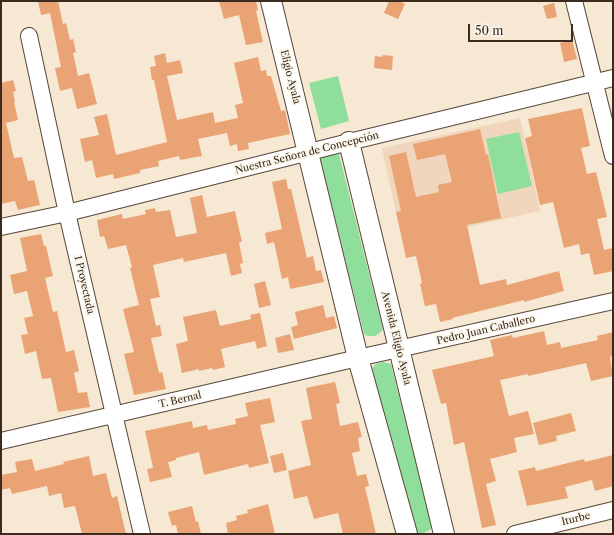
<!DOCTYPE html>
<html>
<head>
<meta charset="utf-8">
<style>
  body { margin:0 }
  #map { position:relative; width:614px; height:535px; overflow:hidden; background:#f6e8d2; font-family:"Libre Caslon Text",serif }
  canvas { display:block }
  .frame { position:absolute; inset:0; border:2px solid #3b2a1e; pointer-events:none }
  .scale { position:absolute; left:468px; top:24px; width:105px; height:18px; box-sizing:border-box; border:2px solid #3b2a1e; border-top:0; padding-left:5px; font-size:12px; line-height:14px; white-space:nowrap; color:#3b2a1e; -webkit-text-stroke:3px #fbf7ec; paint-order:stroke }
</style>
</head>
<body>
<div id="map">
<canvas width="614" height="535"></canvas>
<div class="frame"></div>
<div class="scale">50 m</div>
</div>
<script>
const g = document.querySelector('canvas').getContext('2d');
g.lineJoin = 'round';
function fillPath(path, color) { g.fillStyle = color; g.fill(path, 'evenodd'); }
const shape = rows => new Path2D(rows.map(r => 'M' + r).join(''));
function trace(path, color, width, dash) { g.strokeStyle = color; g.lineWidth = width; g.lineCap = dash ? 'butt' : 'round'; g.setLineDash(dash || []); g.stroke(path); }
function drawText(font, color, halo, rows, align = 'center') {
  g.font = font + ' "Libre Caslon Text",serif'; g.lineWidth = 4; g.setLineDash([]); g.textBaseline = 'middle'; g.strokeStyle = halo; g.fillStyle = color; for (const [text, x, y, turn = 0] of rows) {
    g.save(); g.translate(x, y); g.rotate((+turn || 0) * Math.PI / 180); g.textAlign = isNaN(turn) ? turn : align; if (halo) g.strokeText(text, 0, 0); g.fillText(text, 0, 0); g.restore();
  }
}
const built = shape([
  [520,118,540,211,463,228,456,198,396,212,382,148]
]);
const green = shape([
  [338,76,349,121,321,129,309,83],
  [519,132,532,186,498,194,486,139],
  [336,153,339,154,383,329,381,332,375,336,367,336,364,334,320,159,322,156],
  [383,362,391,364,432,526,431,529,424,533,417,533,413,531,372,368,376,364]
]);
const building = shape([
  [38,1,58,1,63,24,66,23,70,40,73,39,76,52,73,53,78,76,89,73,97,104,77,109,72,88,60,91,55,68,61,67,50,13,41,15],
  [219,1,256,1,258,10,256,11,263,42,246,45,239,15,224,19],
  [389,1,399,1,405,4,398,19,384,13],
  [554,3,557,17,547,19,543,6],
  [572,40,577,59,564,62,560,43],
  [165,53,167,63,180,60,183,73,167,76,177,120,213,112,215,123,238,118,235,105,243,103,234,63,258,57,261,71,266,70,267,76,271,76,281,111,285,110,290,134,248,143,249,149,238,151,237,144,230,146,227,133,198,139,202,156,180,160,179,156,158,161,159,166,140,170,140,173,114,179,113,174,96,178,92,160,85,162,80,139,99,135,94,117,107,114,116,155,167,142,154,80,152,80,150,67,156,66,154,56],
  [383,55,393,56,392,70,374,68,375,56,382,57],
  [13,80,16,91,13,92,15,102,14,102,18,120,6,123,14,158,22,157,28,181,34,180,40,205,18,210,15,201,1,204,1,83],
  [582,108,590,146,581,148,587,174,596,172,607,217,597,219,604,250,613,248,613,271,594,275,589,253,581,255,579,244,564,248,553,202,540,205,525,138,532,136,528,119],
  [480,129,486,155,488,154,501,218,467,225,480,285,506,279,507,285,559,271,564,291,524,302,524,300,452,318,453,319,440,322,436,304,425,306,420,284,422,283,416,256,406,258,396,212,401,211,389,156,406,152,416,197,439,192,438,185,452,182,445,154,417,160,413,144],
  [286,179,288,189,291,189,307,258,313,256,316,271,321,270,324,282,290,289,288,277,282,279,274,242,267,244,265,233,282,229,272,182],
  [202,195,207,217,235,211,242,242,239,242,243,263,240,264,242,273,231,276,226,253,184,262,183,258,153,265,160,297,150,299,156,326,160,325,162,336,151,338,159,373,162,372,166,389,134,395,124,354,134,352,123,309,139,305,130,268,132,267,126,245,108,249,104,236,100,237,97,220,122,214,123,219,146,214,145,210,155,208,156,212,170,210,176,237,197,233,190,198],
  [41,234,44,246,46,246,53,276,45,278,53,312,57,311,66,352,74,350,79,371,74,373,78,393,87,392,90,407,58,412,51,378,42,379,36,351,25,354,21,335,28,334,24,318,33,316,27,291,14,294,10,275,27,271,20,238],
  [265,281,271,305,259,308,254,284],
  [323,305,326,318,334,316,337,328,294,339,291,327,298,325,295,312],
  [216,310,220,326,251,319,250,315,260,313,267,346,257,349,255,341,221,349,225,367,213,370,212,368,199,371,199,369,182,373,176,344,188,341,183,317],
  [544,331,547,345,560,342,561,348,598,340,597,336,613,332,613,356,610,357,613,376,591,381,586,363,528,376,528,374,500,380,509,416,528,411,534,434,514,438,517,452,490,459,496,481,486,484,496,525,482,528,464,442,454,445,446,403,441,404,432,370,494,356,490,340,512,335,513,338],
  [290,334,294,350,278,353,275,338],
  [335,382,340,403,336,404,340,426,358,422,362,437,358,438,360,451,352,453,357,476,366,474,369,486,365,487,376,534,343,534,338,513,314,519,307,496,294,499,288,471,311,465,301,421,312,419,306,388],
  [270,398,275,422,260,425,269,463,249,468,248,464,204,475,199,452,176,458,176,460,168,462,172,477,150,482,147,469,153,468,145,431,192,421,193,428,207,425,208,430,236,424,235,419,248,416,245,403],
  [571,413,576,431,556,436,557,441,539,445,533,423],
  [283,453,287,470,274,473,270,456],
  [613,455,613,486,595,491,592,480,565,487,568,498,527,506,518,471,535,467,536,471,584,459,585,462],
  [89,456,93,476,106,473,112,498,117,496,126,534,82,534,75,506,64,508,61,493,49,496,47,486,12,494,10,488,1,490,1,475,17,472,15,462,32,459,35,471,64,464,63,462],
  [268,504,275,534,228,534,226,523,237,520,236,516,248,513,247,510],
  [192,506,196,522,198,521,201,534,178,534,176,525,172,526,168,512]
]);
const minor = shape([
  [574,1,613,156],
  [29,36,67,213,142,534],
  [1,227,67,213,349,142,613,78],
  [1,441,358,358,613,301],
  [515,534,613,510]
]);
const tertiary = shape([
  [271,1,358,358,407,534],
  [349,142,444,534]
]);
const streetNames = [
  ["Eligio Ayala",290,77,76],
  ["Nuestra Señora de Concepción",307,153,-14],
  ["1 Proyectada",84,285,77],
  ["Pedro Juan Caballero",486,330,-13],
  ["Avenida Eligio Ayala",396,338,76],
  ["T. Bernal",180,400,-13],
  ["Iturbe",576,519,-14]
];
fillPath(built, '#efd6bc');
fillPath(green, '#90de9c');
fillPath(building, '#eaa374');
trace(minor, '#574639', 18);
trace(tertiary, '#574639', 22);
trace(minor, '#fff', 16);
trace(tertiary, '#fff', 20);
drawText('10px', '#3b2a1e', '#fbf7ec', streetNames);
</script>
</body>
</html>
